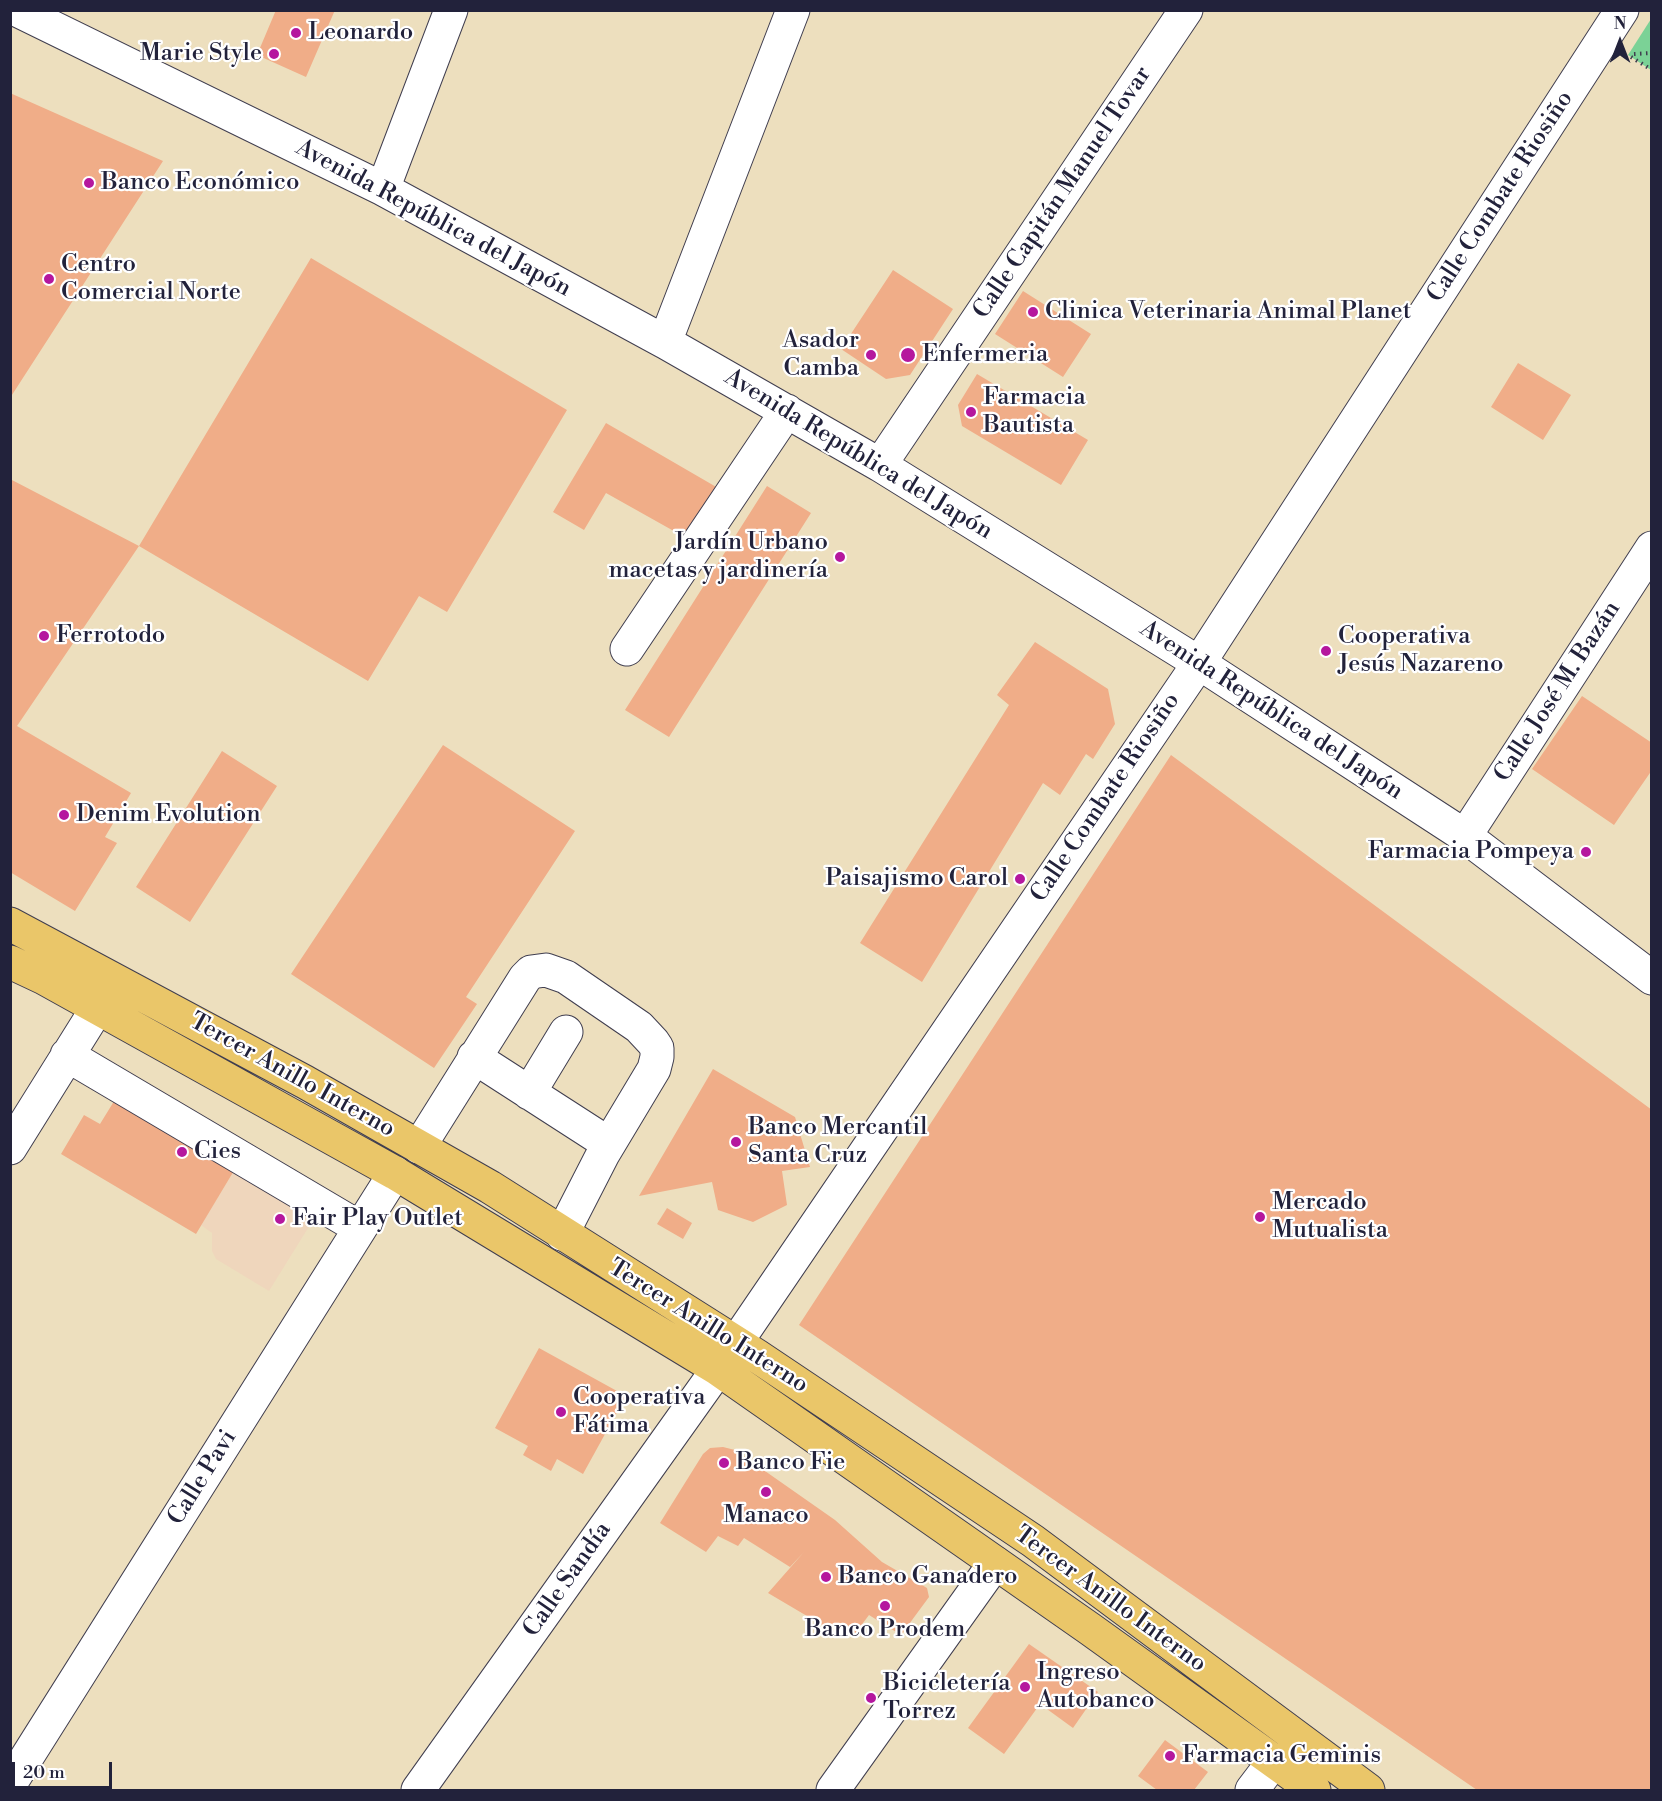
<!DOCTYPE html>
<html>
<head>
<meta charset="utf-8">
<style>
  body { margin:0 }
  #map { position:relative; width:1662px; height:1801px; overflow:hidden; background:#eddfbe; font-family:"Libre Bodoni",serif }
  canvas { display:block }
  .frame { position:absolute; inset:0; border:12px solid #22223b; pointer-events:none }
  .north { position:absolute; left:1590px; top:12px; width:60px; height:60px; -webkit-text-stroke:4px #fff; paint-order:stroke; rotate:0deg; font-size:16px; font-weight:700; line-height:24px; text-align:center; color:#22223b }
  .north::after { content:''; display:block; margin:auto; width:21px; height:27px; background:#22223b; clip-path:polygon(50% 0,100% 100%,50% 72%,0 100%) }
  .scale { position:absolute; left:12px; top:1762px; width:100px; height:27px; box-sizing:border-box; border:3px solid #22223b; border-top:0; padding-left:8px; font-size:18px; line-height:21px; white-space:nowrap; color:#22223b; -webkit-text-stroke:4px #fff; paint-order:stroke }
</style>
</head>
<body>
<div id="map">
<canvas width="1662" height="1801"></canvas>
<div class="frame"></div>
<div class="north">N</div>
<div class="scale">20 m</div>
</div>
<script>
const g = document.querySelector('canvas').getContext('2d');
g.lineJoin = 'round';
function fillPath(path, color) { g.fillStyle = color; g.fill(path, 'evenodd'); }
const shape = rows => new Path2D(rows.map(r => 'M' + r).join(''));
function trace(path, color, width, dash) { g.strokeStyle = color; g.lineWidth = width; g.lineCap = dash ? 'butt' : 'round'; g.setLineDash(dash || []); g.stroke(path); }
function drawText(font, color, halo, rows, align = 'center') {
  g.font = font + ' "Libre Bodoni",serif'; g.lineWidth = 4.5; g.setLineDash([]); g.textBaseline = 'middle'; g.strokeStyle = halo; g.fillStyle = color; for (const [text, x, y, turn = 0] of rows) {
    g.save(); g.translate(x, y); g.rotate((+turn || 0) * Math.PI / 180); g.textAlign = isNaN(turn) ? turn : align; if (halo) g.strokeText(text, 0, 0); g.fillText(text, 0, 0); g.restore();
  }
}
const built = shape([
  [235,1169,318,1212,269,1291,216,1259,212,1251,212,1233,201,1225]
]);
const green = shape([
  [1651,19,1651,70,1628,55]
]);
const building = shape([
  [276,10,335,10,306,77,257,55],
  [10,93,163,161,10,398],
  [311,258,567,410,447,612,419,596,368,681,139,546],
  [893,270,953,309,910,375,886,379,841,349],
  [1023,291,1091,334,1063,377,995,334],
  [1518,363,1571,395,1543,440,1491,407],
  [977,374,1088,440,1061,485,962,426,958,405],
  [606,423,718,488,688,539,606,493,584,530,553,512],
  [10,479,139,546,17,726,131,793,105,837,117,843,75,911,10,872],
  [767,486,811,513,669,737,625,710],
  [1035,642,1108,689,1115,724,1093,759,1086,754,1060,795,1043,783,922,982,860,943,1009,705,997,695],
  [1582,696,1652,743,1652,770,1614,825,1532,769],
  [443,745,575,831,466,997,477,1004,434,1068,291,974],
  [222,751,277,786,190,922,136,887],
  [1171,755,1652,1110,1652,1790,1477,1790,799,1325],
  [713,1069,795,1117,810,1167,782,1171,787,1205,753,1222,718,1210,712,1182,639,1196],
  [116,1098,235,1169,196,1234,61,1154,84,1115,100,1124],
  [667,1208,692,1223,683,1239,657,1224],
  [539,1348,626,1396,583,1474,557,1459,551,1471,523,1455,528,1446,495,1428],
  [723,1447,735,1450,835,1520,882,1562,927,1588,929,1597,901,1635,869,1615,854,1635,834,1623,829,1629,768,1593,804,1552,790,1567,744,1538,738,1546,718,1536,706,1552,660,1523,703,1454,710,1448],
  [1029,1644,1098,1692,1073,1728,1040,1704,1004,1754,968,1728],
  [1165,1740,1208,1772,1194,1790,1157,1790,1138,1776]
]);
const path = shape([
  [1634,54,1652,53],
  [1631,57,1652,70]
]);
const minor = shape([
  [17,10,383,189,665,342,880,465,1199,663,1465,836,1652,978],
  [383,189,451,10],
  [665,342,793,10],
  [880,465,1186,10],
  [627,649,787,411],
  [1465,836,1652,548],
  [67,1055,360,1228],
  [474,1057,609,1144],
  [529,1093,566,1032],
  [419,1147,525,978,531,972,546,970,566,977,639,1027,653,1042,657,1048,657,1057,654,1069,603,1154,562,1234],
  [10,1148,98,1007],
  [10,1784,395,1173],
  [418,1790,718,1369,1199,663,1622,10],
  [833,1790,995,1563],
  [1252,1790,1274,1761]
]);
const major = shape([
  [10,924,305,1082,490,1187,757,1356,1033,1541,1368,1790],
  [10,962,44,978,395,1173,718,1369,1090,1629,1314,1790]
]);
const markers = [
  [296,33,6,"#b5179e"],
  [274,54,6,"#b5179e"],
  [89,183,6,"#b5179e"],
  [49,279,6,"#b5179e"],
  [1033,312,6,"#b5179e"],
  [871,355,6,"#b5179e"],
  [908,355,8,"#b5179e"],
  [971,412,6,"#b5179e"],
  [840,557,6,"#b5179e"],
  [44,636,6,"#b5179e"],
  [1326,651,6,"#b5179e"],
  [64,815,6,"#b5179e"],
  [1586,852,6,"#b5179e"],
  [1020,879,6,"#b5179e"],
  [736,1142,6,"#b5179e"],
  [182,1152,6,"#b5179e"],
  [1260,1217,6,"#b5179e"],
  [280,1219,6,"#b5179e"],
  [561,1412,6,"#b5179e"],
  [724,1463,6,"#b5179e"],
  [766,1492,6,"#b5179e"],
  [826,1577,6,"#b5179e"],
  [885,1606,6,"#b5179e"],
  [1025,1687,6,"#b5179e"],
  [871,1698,6,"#b5179e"],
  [1170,1756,6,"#b5179e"]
];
const poiNames = [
  ["Leonardo",308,33],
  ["Marie Style",262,54,"right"],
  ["Banco Económico",101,183],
  ["Centro",61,265],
  ["Comercial Norte",61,293],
  ["Clinica Veterinaria Animal Planet",1045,312],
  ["Asador",859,341,"right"],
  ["Camba",859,369,"right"],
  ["Enfermeria",922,355],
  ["Farmacia",983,398],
  ["Bautista",983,426],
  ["Jardín Urbano",828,543,"right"],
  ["macetas y jardinería",828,571,"right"],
  ["Ferrotodo",56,636],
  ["Cooperativa",1338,637],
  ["Jesús Nazareno",1338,665],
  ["Denim Evolution",76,815],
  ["Farmacia Pompeya",1574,852,"right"],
  ["Paisajismo Carol",1008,879,"right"],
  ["Banco Mercantil",748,1128],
  ["Santa Cruz",748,1156],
  ["Cies",194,1152],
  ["Mercado",1272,1203],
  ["Mutualista",1272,1231],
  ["Fair Play Outlet",292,1219],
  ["Cooperativa",573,1398],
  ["Fátima",573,1426],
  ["Banco Fie",736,1463],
  ["Manaco",766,1516,"center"],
  ["Banco Ganadero",838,1577],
  ["Banco Prodem",885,1630,"center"],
  ["Ingreso",1037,1673],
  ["Autobanco",1037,1701],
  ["Bicicletería",883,1684],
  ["Torrez",883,1712],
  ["Farmacia Geminis",1182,1756]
];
const streetNames = [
  ["Calle Capitán Manuel Tovar",1063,193,-56],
  ["Calle Combate Riosiño",1501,197,-57],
  ["Avenida República del Japón",433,219,28],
  ["Avenida República del Japón",858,455,31],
  ["Calle José M. Bazán",1558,692,-57],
  ["Avenida República del Japón",1271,711,33],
  ["Calle Combate Riosiño",1106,798,-56],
  ["Tercer Anillo Interno",292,1076,29],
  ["Tercer Anillo Interno",708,1327,32],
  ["Calle Pavi",203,1478,-58],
  ["Calle Sandía",568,1580,-55],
  ["Tercer Anillo Interno",1110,1600,36]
];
fillPath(built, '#efd6bc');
fillPath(green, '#7bd296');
fillPath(building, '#f0ad88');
trace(minor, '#403e4f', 35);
trace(major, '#403e4f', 35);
trace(path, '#403e4f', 4, [1.5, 4.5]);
trace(minor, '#fff', 33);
trace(major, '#eac669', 33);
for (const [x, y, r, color] of markers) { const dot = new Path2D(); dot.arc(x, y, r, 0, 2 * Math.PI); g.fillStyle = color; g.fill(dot); trace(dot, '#fff', 2); }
drawText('24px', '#22223b', '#fff', poiNames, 'left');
drawText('24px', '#22223b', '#fff', streetNames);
</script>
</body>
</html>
